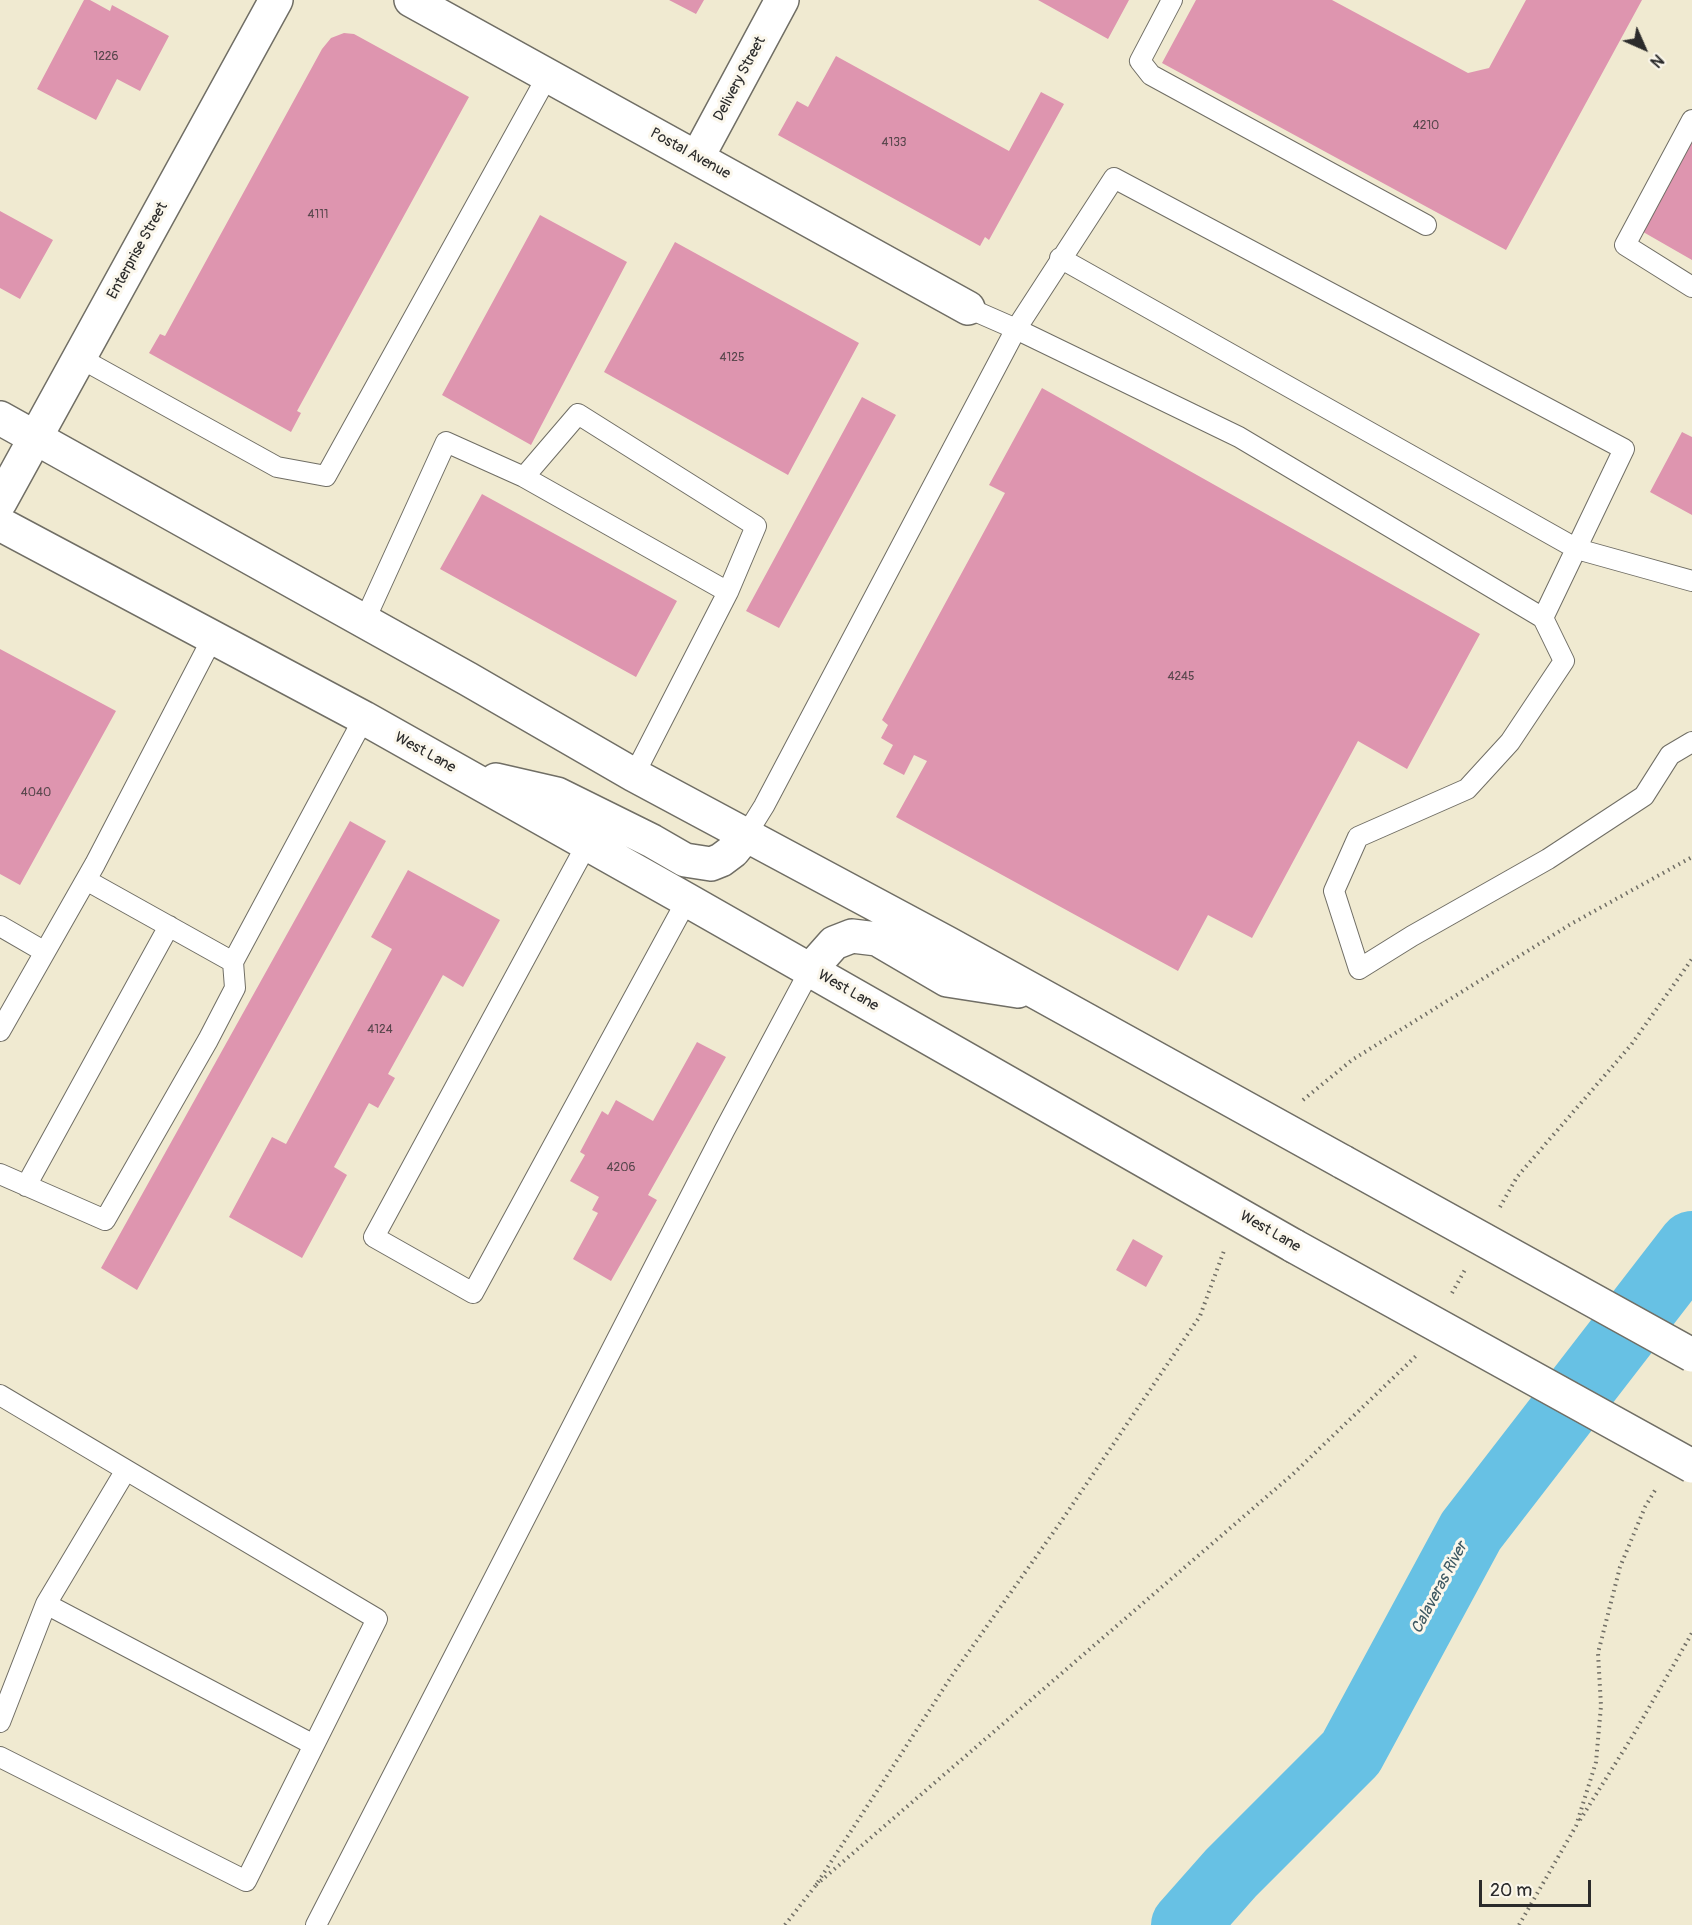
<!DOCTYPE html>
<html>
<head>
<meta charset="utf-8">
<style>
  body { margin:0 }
  #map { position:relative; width:1692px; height:1925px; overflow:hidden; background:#f0ead1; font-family:Pangolin,sans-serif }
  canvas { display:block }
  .north { position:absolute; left:1614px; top:18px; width:60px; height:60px; -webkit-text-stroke:4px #fbf7ec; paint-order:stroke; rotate:135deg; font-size:16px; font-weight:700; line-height:24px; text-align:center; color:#2b2b2b }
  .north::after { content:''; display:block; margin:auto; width:21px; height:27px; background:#2b2b2b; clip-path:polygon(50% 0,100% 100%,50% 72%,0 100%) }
  .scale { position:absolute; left:1479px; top:1880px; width:112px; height:27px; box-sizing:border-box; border:3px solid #2b2b2b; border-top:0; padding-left:8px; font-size:18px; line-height:21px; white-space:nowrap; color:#2b2b2b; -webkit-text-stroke:4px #fbf7ec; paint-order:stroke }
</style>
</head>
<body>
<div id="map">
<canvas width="1692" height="1925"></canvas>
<div class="north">N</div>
<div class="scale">20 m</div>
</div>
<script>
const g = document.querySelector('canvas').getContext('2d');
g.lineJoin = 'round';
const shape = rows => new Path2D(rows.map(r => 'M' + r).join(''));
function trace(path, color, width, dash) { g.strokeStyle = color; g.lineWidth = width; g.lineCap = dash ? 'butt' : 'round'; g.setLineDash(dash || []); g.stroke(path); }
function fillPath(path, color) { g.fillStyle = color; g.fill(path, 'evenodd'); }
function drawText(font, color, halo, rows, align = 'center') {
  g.font = font + ' Pangolin,sans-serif'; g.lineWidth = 6; g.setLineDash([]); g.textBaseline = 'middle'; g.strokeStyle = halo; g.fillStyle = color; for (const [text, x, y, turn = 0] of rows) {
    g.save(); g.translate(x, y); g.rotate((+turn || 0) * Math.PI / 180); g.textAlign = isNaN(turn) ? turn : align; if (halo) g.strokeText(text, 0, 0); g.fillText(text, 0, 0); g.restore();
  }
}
const river = shape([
  [1185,1925,1231,1873,1351,1753,1471,1531,1692,1245]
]);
const building = shape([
  [84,0,90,0,110,11,112,5,169,36,140,91,117,79,96,120,37,89],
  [669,0,704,0,696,14],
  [1038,0,1129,0,1108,39],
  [1196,0,1332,0,1468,73,1489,68,1526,0,1642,0,1506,250,1162,63],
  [344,33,354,34,469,97,297,411,301,413,291,432,149,353,160,334,165,336,322,49,331,38],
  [836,56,1009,151,1041,92,1064,104,989,240,985,237,980,246,778,135,797,101,808,107],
  [1692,130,1692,260,1638,229],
  [0,211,53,240,20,299,0,288],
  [540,215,627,262,531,445,442,395],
  [675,242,859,343,788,475,604,372],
  [1042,388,1480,634,1407,769,1358,741,1252,938,1208,915,1178,971,896,817,927,761,914,755,904,775,883,764,893,745,881,738,888,725,882,720,1005,493,989,485],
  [862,397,896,415,779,628,746,611],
  [1682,432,1692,437,1692,515,1650,492],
  [482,494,677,601,636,677,440,569],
  [0,649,116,711,20,885,0,874],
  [350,821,386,841,137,1290,101,1268],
  [408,870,500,920,463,987,443,975,388,1074,395,1078,378,1108,369,1103,334,1167,347,1175,302,1258,229,1217,272,1137,286,1144,392,949,371,937],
  [697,1042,726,1057,648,1195,657,1200,611,1281,573,1259,598,1213,592,1210,599,1197,570,1181,585,1155,580,1152,602,1111,608,1115,616,1100,653,1121],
  [1133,1239,1163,1256,1146,1287,1116,1270]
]);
const path = shape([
  [1303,1100,1352,1060,1571,924,1692,857],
  [1500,1207,1517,1177,1631,1045,1692,959],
  [1452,1293,1466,1268],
  [1580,1820,1632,1737,1692,1633],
  [816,1885,1293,1474,1417,1355],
  [785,1925,816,1885,953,1674,1060,1523,1200,1316,1225,1248],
  [1519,1925,1576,1826,1596,1762,1601,1706,1598,1653,1620,1567,1645,1507,1657,1487]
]);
const service = shape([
  [1172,0,1140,61,1151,75,1426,225],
  [1692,120,1625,245,1692,287],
  [1060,258,1577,549,1692,581],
  [968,308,1016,329,1239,437,1543,618,1564,661,1510,742,1467,789,1358,837,1334,891,1359,969,1412,936,1548,859,1644,796,1670,755,1692,742],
  [80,358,277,467,326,476,548,75],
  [524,477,728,592],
  [366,622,368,613,446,442,524,477,578,414,756,526,728,592,634,775],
  [746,835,764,806,1016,329,1114,178,1624,449,1543,618],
  [587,844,374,1237,473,1293,687,900],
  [86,880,233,962],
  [0,926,45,952],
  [0,1031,95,864,213,637],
  [0,1174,105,1220,208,1040,235,988,233,962,364,718],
  [26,1186,169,926],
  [0,1395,377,1619,246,1881,0,1757],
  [126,1470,46,1604,314,1745],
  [0,1722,46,1604],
  [316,1925,724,1131,810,970]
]);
const minor = shape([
  [411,0,968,308],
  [697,158,782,0],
  [0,502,276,0]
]);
const secondary = shape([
  [0,418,468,679,634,775,949,944,1343,1162],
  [0,524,364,718,687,900,1294,1246],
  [496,780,557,794,652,841,685,860,711,864,721,860,733,851,746,835],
  [810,970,834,943,852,936,877,939,947,980,1018,991]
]);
const primaryBridge = shape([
  [1343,1162,1692,1355],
  [1294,1246,1692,1466]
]);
const numberNames = [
  ["1226",106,57],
  ["4210",1426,126],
  ["4133",894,143],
  ["4111",318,215],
  ["4125",732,358],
  ["4245",1181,677],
  ["4040",36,793],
  ["4124",380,1030],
  ["4206",621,1168]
];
const streetNames = [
  ["Delivery Street",740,79,-62],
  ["Postal Avenue",690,154,29],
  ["Enterprise Street",138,251,-61],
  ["West Lane",425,753,29],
  ["West Lane",848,991,30],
  ["West Lane",1270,1232,30]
];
const waterNames = [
  ["Calaveras River",1440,1588,-62]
];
trace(river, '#67c1e4', 68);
fillPath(building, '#de95af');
trace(service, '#706e65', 22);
trace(minor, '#706e65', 36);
trace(secondary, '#706e65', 36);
trace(path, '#706e65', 4, [1.5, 4.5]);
trace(service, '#fff', 20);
trace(minor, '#fff', 33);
trace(secondary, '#fff', 33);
trace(primaryBridge, '#706e65', 36, []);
trace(primaryBridge, '#fff', 33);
drawText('12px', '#58464c', null, numberNames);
drawText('15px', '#2b2b2b', '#fbf7ec', streetNames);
drawText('italic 16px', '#3d5862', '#fbf7ec', waterNames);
</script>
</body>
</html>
